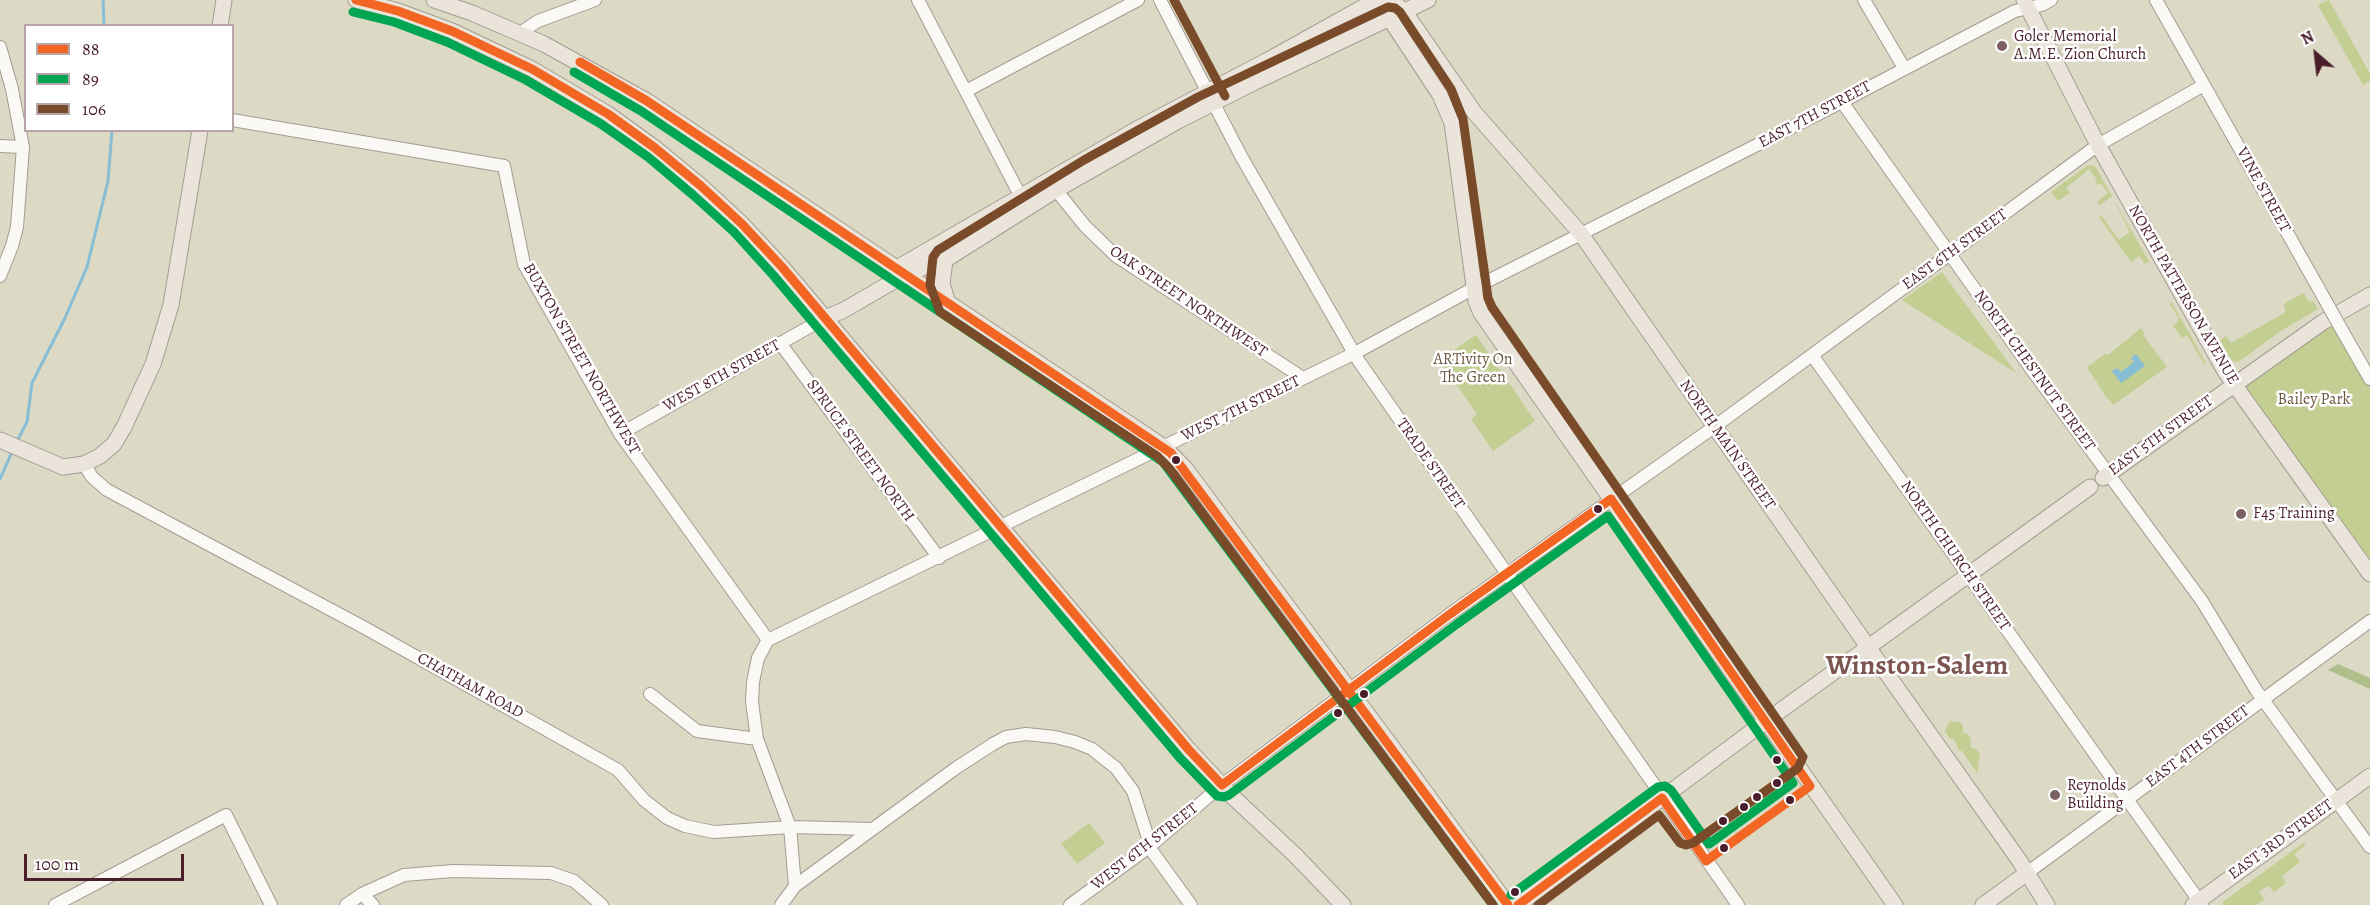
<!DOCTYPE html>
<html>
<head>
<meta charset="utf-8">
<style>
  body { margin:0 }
  #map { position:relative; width:2370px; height:905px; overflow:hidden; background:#dcd9c4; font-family:Alegreya,serif }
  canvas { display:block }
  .legend { position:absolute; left:24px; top:24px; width:210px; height:108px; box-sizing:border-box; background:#fff; border:2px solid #b7a5aa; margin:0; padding:8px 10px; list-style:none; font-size:18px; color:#4a1f2b }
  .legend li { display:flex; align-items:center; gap:12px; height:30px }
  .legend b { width:30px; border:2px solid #b7a5aa }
  .north { position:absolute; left:2286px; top:24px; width:60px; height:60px; -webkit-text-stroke:4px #fff; paint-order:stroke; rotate:332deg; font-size:16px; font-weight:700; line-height:24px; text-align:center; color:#4a1f2b }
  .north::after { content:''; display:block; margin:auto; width:21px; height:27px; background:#4a1f2b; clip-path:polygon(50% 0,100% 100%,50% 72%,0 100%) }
  .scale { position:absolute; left:24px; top:854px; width:160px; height:27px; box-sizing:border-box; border:3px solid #4a1f2b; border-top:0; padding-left:8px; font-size:18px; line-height:21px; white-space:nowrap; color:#4a1f2b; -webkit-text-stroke:4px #fff; paint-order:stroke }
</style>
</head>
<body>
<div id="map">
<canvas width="2370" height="905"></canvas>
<ul class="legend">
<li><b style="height:8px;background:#f26522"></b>88</li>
<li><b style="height:8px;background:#00a651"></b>89</li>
<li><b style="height:8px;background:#7a4b2a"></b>106</li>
</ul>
<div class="north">N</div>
<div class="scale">100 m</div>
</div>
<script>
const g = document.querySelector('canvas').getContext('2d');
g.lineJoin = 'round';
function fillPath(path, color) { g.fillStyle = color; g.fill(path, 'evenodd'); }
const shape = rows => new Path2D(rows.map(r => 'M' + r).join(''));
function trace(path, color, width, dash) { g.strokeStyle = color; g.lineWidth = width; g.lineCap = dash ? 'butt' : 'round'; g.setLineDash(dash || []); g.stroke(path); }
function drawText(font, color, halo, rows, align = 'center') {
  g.font = font + ' Alegreya,serif'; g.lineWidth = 5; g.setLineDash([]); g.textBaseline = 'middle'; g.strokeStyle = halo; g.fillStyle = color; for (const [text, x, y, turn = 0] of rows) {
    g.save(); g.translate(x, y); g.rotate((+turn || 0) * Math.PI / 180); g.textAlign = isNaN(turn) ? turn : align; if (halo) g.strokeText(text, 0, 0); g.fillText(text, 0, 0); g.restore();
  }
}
const green = shape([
  [2329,0,2370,74,2370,81,2363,85,2318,5],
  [2088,165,2095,166,2112,196,2100,205,2097,202,2108,193,2101,183,2098,185,2095,181,2097,180,2089,169,2066,188,2070,193,2058,201,2051,192],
  [2113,199,2149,261,2145,264,2139,256,2131,262,2099,217,2101,215,2119,240,2130,232],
  [1942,272,2016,373,1902,300],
  [2304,293,2309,302,2313,301,2318,309,2281,331,2238,362,2232,361,2220,340,2226,336,2231,343,2286,312,2284,306,2285,303],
  [2171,301,2206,363,2205,365,2187,335,2182,338,2173,326,2178,322,2177,320,2179,318,2170,305],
  [2334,316,2370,380,2370,574,2233,384],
  [2141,328,2145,334,2143,335,2167,367,2113,405,2109,399,2108,400,2087,367,2106,353,2108,355],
  [1476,335,1535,421,1493,451,1471,419,1477,414,1439,360],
  [1950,721,1960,722,1963,726,1963,733,1968,734,1971,739,1971,748,1976,749,1980,754,1977,773,1962,751,1959,750,1954,739,1950,739,1945,731],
  [1089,823,1105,843,1077,864,1061,844],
  [2303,843,2306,845,2294,854,2300,862,2282,876,2286,883,2274,892,2268,886,2259,891,2264,900,2256,905,2222,905,2223,902]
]);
const forest = shape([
  [2338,664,2370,678,2370,689,2328,670]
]);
const water = shape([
  [2136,354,2145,366,2121,383,2112,371,2117,368,2121,372,2134,362,2131,358]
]);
const stream = shape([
  [103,0,104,26],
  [16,443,27,422,32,383,65,318,87,267,108,181,112,130],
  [0,479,12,452]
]);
const minor = shape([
  [918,0,1021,197],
  [1160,0,1241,156,1358,360,1738,905],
  [1864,0,1904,68],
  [2156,0,2324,298],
  [520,33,538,21,595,0],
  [0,47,12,89,23,147,17,227,12,246,0,276],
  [966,91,1138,0],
  [1842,102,2032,370,2202,601,2256,690,2370,847],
  [232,120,504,166,524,264,620,434,768,640],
  [0,146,23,147],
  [1056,190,1085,226,1116,256,1303,378],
  [2339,325,2370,379],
  [780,343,939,558],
  [1812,355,2202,905],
  [620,434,825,318],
  [84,464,92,477,107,490,365,628,618,770,644,800,667,818,685,826,714,832,790,827,872,829],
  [768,640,1355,353,1474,288,1830,108,2015,11,2042,5,2051,0],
  [768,640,758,658,753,682,752,702,757,739,790,827,795,886],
  [650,694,697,731,757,739],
  [2027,873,2370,621],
  [362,894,373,905],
  [55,905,226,815,271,905],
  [346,905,362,894,404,875,453,871,551,873,574,881,602,905],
  [781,905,795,886,956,768,993,744,1006,737,1026,734,1055,737,1075,742,1092,749,1116,768,1133,791,1148,838,1149,847,1191,905],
  [1070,905,1149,847,1222,785,1450,614,1714,427,2098,145,2204,85]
]);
const major = shape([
  [356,0,398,11,452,31,532,69,608,114,655,148,701,186,742,224,782,267,1189,750,1233,797,1295,855,1343,905],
  [434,0,472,13,544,44,647,101,1164,447,1185,468,1406,766],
  [1385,0,1390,19,1440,95,1452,123,1476,301,1481,313,1895,905],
  [1390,0,1404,11,1474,112,1581,234,1868,647,2019,860,2047,905],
  [2024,0,2098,145,2226,373,2370,574],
  [220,26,224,0],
  [945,260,942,284,948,303],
  [897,268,1137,129,1270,59,1376,0],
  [825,318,844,310,906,274,945,260,1056,190,1178,121,1255,82,1428,0],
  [0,440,63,467,84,464,100,456,114,444,124,427,153,364,171,305,200,130],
  [2103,478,2323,322,2370,295],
  [1409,770,1508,905],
  [1518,905,1755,729,2090,487],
  [1983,905,2027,873],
  [2193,905,2370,776]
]);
const minorBridge = shape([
  [2324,298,2339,325]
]);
const bus1 = shape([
  [356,0,398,11,452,31,532,69,608,114,655,148,701,186,742,224,782,267,1189,750,1222,785,1450,614,1611,499,1810,786,1706,861,1662,798,1518,905],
  [580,62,647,101,1171,453,1508,905]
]);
const bus2 = shape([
  [353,12,394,22,447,42,526,80,601,124,648,157,693,195,734,232,773,275,1180,758,1217,796,1224,797,1229,795,1457,624,1608,516,1793,783,1709,844,1671,790,1665,786,1658,787,1511,895],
  [574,72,641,111,1163,462,1493,905]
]);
const bus3 = shape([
  [1174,0,1225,96],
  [1493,905,1169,468,1157,456,940,312,930,285,933,257,938,250,1084,160,1198,97,1388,7,1395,8,1400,12,1451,89,1463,119,1488,298,1492,307,1803,757,1798,768,1693,843,1686,845,1680,843,1659,815,1538,905]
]);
const markers = [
  [2002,46,6,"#7d6061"],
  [1176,460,5,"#4a1f2b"],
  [1598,509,5,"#4a1f2b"],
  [2241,514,6,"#7d6061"],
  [1364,694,5,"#4a1f2b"],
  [1338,713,5,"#4a1f2b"],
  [1777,760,5,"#4a1f2b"],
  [1777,783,5,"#4a1f2b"],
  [2055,795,6,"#7d6061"],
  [1757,797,5,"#4a1f2b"],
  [1790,800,5,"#4a1f2b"],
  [1744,807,5,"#4a1f2b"],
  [1723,821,5,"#4a1f2b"],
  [1724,848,5,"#4a1f2b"],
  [1515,892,5,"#4a1f2b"]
];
const poiNames = [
  ["Goler Memorial",2014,37],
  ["A.M.E. Zion Church",2014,55],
  ["F45 Training",2253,514],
  ["Reynolds",2067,786],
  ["Building",2067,804]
];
const streetNames = [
  ["EAST 7TH STREET",1815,115,-28],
  ["VINE STREET",2263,190,61],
  ["EAST 6TH STREET",1955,250,-36],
  ["NORTH PATTERSON AVENUE",2183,295,60],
  ["OAK STREET NORTHWEST",1188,302,34],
  ["BUXTON STREET NORTHWEST",581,359,60],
  ["NORTH CHESTNUT STREET",2034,371,54],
  ["WEST 8TH STREET",722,376,-29],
  ["WEST 7TH STREET",1241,409,-26],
  ["EAST 5TH STREET",2161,436,-36],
  ["NORTH MAIN STREET",1727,445,55],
  ["SPRUCE STREET NORTH",860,451,54],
  ["TRADE STREET",1430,464,55],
  ["NORTH CHURCH STREET",1955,556,55],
  ["CHATHAM ROAD",470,686,29],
  ["EAST 4TH STREET",2198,747,-37],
  ["EAST 3RD STREET",2281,840,-36],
  ["WEST 6TH STREET",1145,847,-38]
];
const parkNames = [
  ["ARTivity On",1473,360],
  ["The Green",1473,378],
  ["Bailey Park",2314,400]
];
const townNames = [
  ["Winston-Salem",1917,667]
];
fillPath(green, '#c3ce92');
fillPath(forest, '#afbf8c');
fillPath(water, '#87bed6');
trace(stream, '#87bed6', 3);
trace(minor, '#a39c92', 14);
trace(major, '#a39c92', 17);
trace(minor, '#faf9f6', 12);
trace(major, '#ebe4db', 15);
trace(minorBridge, '#a39c92', 14, []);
trace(minorBridge, '#faf9f6', 12);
trace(bus1, '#f26522', 9);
trace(bus2, '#00a651', 9);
trace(bus3, '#7a4b2a', 9);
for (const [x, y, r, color] of markers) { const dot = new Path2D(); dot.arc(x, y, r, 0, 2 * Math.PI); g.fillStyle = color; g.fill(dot); trace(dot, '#fff', 2); }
drawText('16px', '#4a1f2b', '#fff', poiNames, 'left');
drawText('16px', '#4a1f2b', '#fff', streetNames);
drawText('16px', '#6d5941', '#fff', parkNames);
drawText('bold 28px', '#7d5651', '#fff', townNames);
</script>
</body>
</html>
